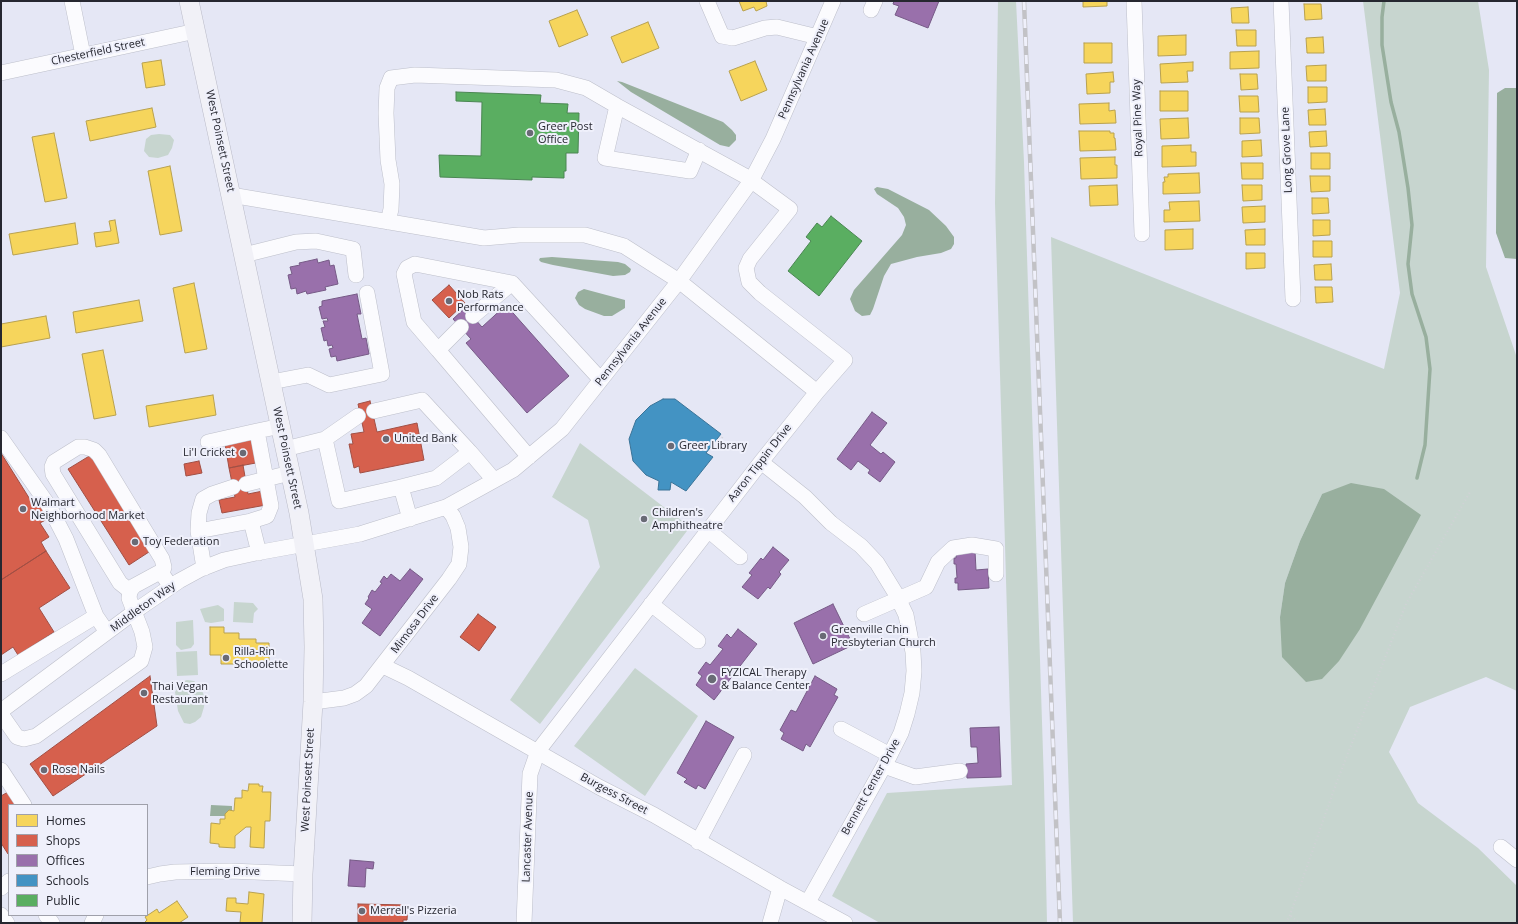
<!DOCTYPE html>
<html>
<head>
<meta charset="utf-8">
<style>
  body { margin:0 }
  #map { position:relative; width:1518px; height:924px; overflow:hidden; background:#e5e7f5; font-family:"Open Sans",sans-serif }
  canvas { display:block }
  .frame { position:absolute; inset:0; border:2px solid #262730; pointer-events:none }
  .legend { position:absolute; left:8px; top:804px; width:140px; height:112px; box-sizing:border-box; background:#eff0fb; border:1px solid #9fa0aa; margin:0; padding:5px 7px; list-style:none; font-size:12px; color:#262730 }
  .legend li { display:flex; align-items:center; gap:8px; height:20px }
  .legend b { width:20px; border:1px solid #9fa0aa }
</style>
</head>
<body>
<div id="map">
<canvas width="1518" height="924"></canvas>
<div class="frame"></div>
<ul class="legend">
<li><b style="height:11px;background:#f6d55c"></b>Homes</li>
<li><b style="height:11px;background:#d6604d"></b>Shops</li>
<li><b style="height:11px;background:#9970ab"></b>Offices</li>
<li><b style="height:11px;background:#4393c3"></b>Schools</li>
<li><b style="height:11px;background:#5aae61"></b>Public</li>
</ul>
</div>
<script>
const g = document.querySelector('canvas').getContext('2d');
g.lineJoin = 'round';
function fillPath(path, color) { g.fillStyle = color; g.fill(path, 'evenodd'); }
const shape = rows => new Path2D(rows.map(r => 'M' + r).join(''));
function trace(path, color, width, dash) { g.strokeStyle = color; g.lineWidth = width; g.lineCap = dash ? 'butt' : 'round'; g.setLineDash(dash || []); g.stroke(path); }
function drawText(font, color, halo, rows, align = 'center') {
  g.font = font + ' "Open Sans",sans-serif'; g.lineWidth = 4; g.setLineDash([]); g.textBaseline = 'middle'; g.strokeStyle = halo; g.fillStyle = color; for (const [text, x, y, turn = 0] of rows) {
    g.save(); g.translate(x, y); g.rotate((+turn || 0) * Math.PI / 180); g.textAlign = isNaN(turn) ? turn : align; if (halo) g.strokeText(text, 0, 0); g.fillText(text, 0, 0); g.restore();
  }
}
const green = shape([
  [998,1,1016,1,1024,162,1044,784,1047,923,880,923,832,896,887,793,1012,785,995,203],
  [1363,1,1478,1,1489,70,1486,267,1517,358,1517,691,1486,677,1410,707,1389,752,1418,803,1478,848,1517,886,1517,923,1073,923,1051,237,1384,369,1400,293],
  [1322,494,1364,620,1360,629,1280,617,1285,583,1300,541],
  [159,134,170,135,174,140,172,148,168,155,158,158,149,157,144,151,146,139,151,135],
  [580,443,690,527,540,724,510,700,600,567,588,520,552,497],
  [234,602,253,603,258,609,254,613,253,623,233,622],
  [218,605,224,609,224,621,211,623,205,622,200,609],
  [193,620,194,644,191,648,181,650,176,645,176,622],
  [197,651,198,675,177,676,176,652],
  [635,668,698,716,645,796,574,746],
  [187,680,194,681,200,686,205,698,204,707,201,717,195,722,190,724,184,723,178,711,175,692,182,682]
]);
const water = shape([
  [617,81,622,82,723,122,732,130,736,135,736,140,729,147,720,145,631,92],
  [1505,88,1517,88,1517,259,1505,258,1496,233,1497,93],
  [877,187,888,189,929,210,946,226,954,237,954,244,951,249,941,253,917,257,891,264,884,276,873,309,870,315,862,316,855,311,850,299,854,290,902,235,906,225,904,217,898,208,877,194,874,189],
  [552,257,618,262,625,264,631,269,630,272,625,275,613,276,553,265,541,262,539,260,540,258],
  [584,289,625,300,625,308,612,316,604,316,585,309,579,305,575,298,578,292],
  [1351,483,1384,489,1421,515,1360,629,1339,661,1322,679,1306,682,1282,657,1280,617,1285,583,1300,541,1322,494],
  [211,805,232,806,232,811,229,811,225,816,210,816]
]);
const homes = shape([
  [739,1,766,1,767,6,756,11,754,7,743,11,739,1],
  [1083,1,1107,1,1107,6,1083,7,1083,1],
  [1304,4,1321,4,1322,19,1305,20,1304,4],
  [1248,7,1249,23,1232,23,1231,8,1248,7],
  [577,10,588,35,559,47,549,21,577,10],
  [648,22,659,48,622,63,611,37,648,22],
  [1236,30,1256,30,1256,46,1237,46,1236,30],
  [1186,35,1186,55,1158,56,1158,36,1186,35],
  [1323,37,1324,53,1307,53,1306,38,1323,37],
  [1084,43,1112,43,1112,63,1084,63,1084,43],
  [1259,51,1259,68,1230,69,1230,52,1259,51],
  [161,60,165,85,146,88,142,63,161,60],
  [755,61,767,90,741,101,729,71,755,61],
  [1193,62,1193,71,1187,71,1188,82,1161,83,1160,64,1193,62],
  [1326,65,1326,81,1307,81,1306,66,1326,65],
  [1113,72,1114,82,1110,82,1110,93,1087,94,1086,74,1113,72],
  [1240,74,1257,74,1258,89,1241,90,1240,74],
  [1308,87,1327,87,1327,102,1308,103,1308,87],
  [1160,91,1188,91,1188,111,1160,111,1160,91],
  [1239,96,1258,96,1259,112,1240,112,1239,96],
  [1109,103,1109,111,1115,110,1116,123,1080,124,1079,104,1109,103],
  [152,108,156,127,90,141,86,121,152,108],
  [1325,109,1326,125,1309,125,1308,110,1325,109],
  [1188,118,1189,138,1161,139,1160,119,1188,118],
  [1240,118,1259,118,1260,133,1240,134,1240,118],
  [1079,131,1110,131,1110,133,1114,133,1114,138,1115,138,1116,150,1080,151,1079,131],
  [1326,131,1327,146,1310,147,1309,132,1326,131],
  [54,133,67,198,45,202,32,137,54,133],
  [1261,140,1262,156,1242,157,1242,141,1261,140],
  [1191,145,1191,152,1196,152,1196,166,1162,167,1162,146,1191,145],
  [1311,153,1330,153,1330,169,1311,169,1311,153],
  [1115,157,1115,165,1117,165,1117,178,1081,179,1080,158,1115,157],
  [1241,163,1263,163,1263,179,1242,179,1241,163],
  [170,166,182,231,160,235,148,171,170,166],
  [1199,173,1200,193,1163,194,1163,182,1165,182,1164,177,1168,177,1168,174,1199,173],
  [1310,176,1330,176,1330,191,1311,192,1310,176],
  [1117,185,1118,205,1090,206,1089,186,1117,185],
  [1242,185,1262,185,1262,200,1243,201,1242,185],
  [1312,198,1328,198,1329,213,1312,214,1312,198],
  [1199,201,1200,221,1164,222,1164,210,1170,210,1169,202,1199,201],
  [1265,206,1265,222,1243,223,1242,207,1265,206],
  [115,220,119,243,96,247,94,233,111,231,109,221,115,220],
  [1313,220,1330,220,1330,235,1313,236,1313,220],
  [75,223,78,244,13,255,9,234,75,223],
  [1193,229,1193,249,1165,250,1165,230,1193,229],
  [1265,229,1265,245,1246,245,1245,230,1265,229],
  [1313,241,1332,241,1332,257,1313,257,1313,241],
  [1246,253,1265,253,1265,268,1246,269,1246,253],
  [1331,264,1332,280,1315,280,1314,265,1331,264],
  [194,283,207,349,185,353,173,288,194,283],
  [1315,287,1332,287,1333,302,1316,303,1315,287],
  [139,300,143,321,76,333,73,312,139,300],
  [46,316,50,338,1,347,1,324,46,316],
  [103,350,116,415,94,419,82,354,103,350],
  [213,395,216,415,149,427,146,406,213,395],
  [210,627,224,627,224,633,239,633,239,639,256,639,256,643,269,643,269,662,267,662,267,664,221,664,221,655,210,655,210,627],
  [249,784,259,784,259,786,263,786,262,792,271,792,270,821,265,821,264,848,250,847,251,827,246,827,235,836,235,848,219,847,219,844,210,843,211,823,220,824,220,819,225,819,225,814,229,810,234,811,235,798,242,798,242,790,248,791,249,784],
  [249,892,264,894,262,923,240,923,241,912,226,911,227,898,236,898,236,903,248,904,249,892],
  [177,901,188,917,179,923,144,923,147,920,145,917,157,909,159,913,177,901]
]);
const shops = shape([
  [449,285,465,303,449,318,432,300,449,285],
  [370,401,377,432,417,423,424,460,360,473,359,466,354,468,349,444,353,444,351,434,364,432,358,404,370,401],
  [257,438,261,462,229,468,225,444,257,438],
  [1,453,31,501,38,497,51,517,40,523,49,537,41,542,46,551,1,580,1,453],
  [91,455,152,550,129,565,68,469,91,455],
  [199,461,202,473,186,476,184,464,199,461],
  [243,465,248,494,263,491,266,505,222,513,219,500,235,497,229,468,243,465],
  [46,551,70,588,39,608,54,632,18,655,13,647,1,655,1,580,46,551],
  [478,614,496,627,479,651,460,637,478,614],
  [150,676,157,726,53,796,30,764,150,676],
  [8,792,17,805,9,805,9,853,8,854,1,843,1,796,8,792],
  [358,904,408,905,407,920,403,920,403,923,358,923,358,904]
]);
const offices = shape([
  [894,1,939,1,928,28,895,15,899,6,893,4,894,1],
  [317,259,318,263,329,260,330,266,334,265,338,284,325,287,326,290,307,294,306,291,297,294,296,288,291,289,288,275,292,274,290,267,300,265,299,263,317,259],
  [357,294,361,314,357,314,362,339,366,338,369,354,337,361,336,356,331,357,329,349,333,348,332,345,328,346,327,340,324,341,321,328,325,327,323,321,328,321,327,318,322,319,319,307,322,306,322,301,357,294],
  [506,305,569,376,527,413,466,343,471,339,453,319,465,308,482,327,506,305],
  [872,412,887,423,870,445,881,454,883,452,895,462,880,482,868,473,870,470,858,461,851,470,837,459,872,412],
  [773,547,789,560,779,572,781,574,770,589,768,587,758,599,742,587,752,575,749,573,761,558,763,560,773,547],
  [975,551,976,570,988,569,989,588,958,590,958,583,955,583,955,578,957,578,956,564,954,564,954,558,956,558,956,552,975,551],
  [410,569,423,579,380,636,362,623,372,609,365,604,369,598,368,597,372,590,375,592,382,583,380,582,384,576,387,579,391,574,400,581,410,569],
  [833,604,853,645,813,664,794,623,833,604],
  [738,629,757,644,714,700,696,685,702,676,698,673,706,662,710,665,723,649,718,646,727,634,731,638,738,629],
  [815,676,837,689,834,695,838,697,810,747,806,744,803,751,781,739,784,733,780,730,791,710,796,712,815,676],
  [706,721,734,737,705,789,698,785,696,789,684,782,687,779,677,773,706,721],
  [999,727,1001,777,967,778,966,764,978,763,977,747,971,747,970,728,999,727],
  [350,860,374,862,373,869,366,868,365,887,348,886,350,860]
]);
const schools = shape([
  [663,399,675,399,721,434,706,453,713,457,686,491,671,482,670,490,658,490,659,481,646,475,633,461,629,439,636,420,650,406,663,399]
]);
const public = shape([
  [456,92,541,95,540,103,568,104,567,113,579,113,578,153,566,153,566,171,564,171,564,178,532,177,532,180,440,177,439,155,481,156,482,102,456,101,456,92],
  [831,216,862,241,819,296,788,271,811,241,806,237,817,223,822,227,831,216]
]);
const stream = shape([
  [1384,1,1382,17,1382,45,1391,102,1399,132,1408,188,1412,225,1408,264,1412,294,1426,337,1430,369,1425,445,1417,478]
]);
const path = shape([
  [722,438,724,435],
  [1291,916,1299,923],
  [1286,923,1290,915,1336,784,1406,604,1470,492]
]);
const minor = shape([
  [72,1,83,55],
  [707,1,722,36,733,38,765,28,777,27,818,37],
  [1134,1,1142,234],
  [1281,1,1293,299],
  [871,10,875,1],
  [1,73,196,31],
  [617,106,605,158,690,171,699,150],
  [231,195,484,238,519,235,585,235,624,246,679,281,817,392,761,462,538,751,530,774,524,923],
  [388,222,391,209,392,184,388,160,386,113,387,88,391,78,415,75,556,80,586,88,617,106,745,176,790,209,750,259,746,268,749,282,760,293,845,360,817,392],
  [244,255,296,242,316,241,353,249,356,275],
  [473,316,512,283,601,380],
  [461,327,438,350,529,457],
  [438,350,414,322,404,274,407,268,415,264,512,283],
  [271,382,308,375,329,385,382,374,367,293],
  [374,411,422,400,470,452],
  [1,438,49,506,66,539,96,616,107,632],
  [325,439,358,416],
  [208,442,257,431],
  [285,449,325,439,339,501,401,487,410,519],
  [761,462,805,497,831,523,861,546,877,563,896,594,906,615,913,652,914,671,912,693,907,714,901,733,890,755,808,902],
  [246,484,290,473],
  [401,487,436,478,470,452,494,480],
  [251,521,267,516,271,506,257,431,281,426],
  [708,530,740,557],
  [198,531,251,521,259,553],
  [204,568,198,531,199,513,203,499,212,494,233,487],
  [130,591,120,583,53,474,52,467,54,462,78,447,85,447,94,450,99,455,162,559,164,567,162,574],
  [651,604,698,641],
  [864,614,926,587,938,562,953,548,972,545,996,549,996,574],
  [383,666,408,678,599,787,654,815,780,888,845,923],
  [1,674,96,616],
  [313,702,344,698,355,694,366,686,449,579,459,564,461,547,458,528,453,516,446,507],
  [1,711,141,607,179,581,201,569,224,560,256,553,360,534,446,507,513,470,562,429,679,281,751,181,773,139,833,1],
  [1,714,17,737,24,739,36,736,141,661,145,647,142,632,129,598,130,591,134,586,158,573,162,574,167,581],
  [841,729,890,755],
  [884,766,915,777,960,771],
  [1,770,24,805],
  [698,842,744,755],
  [1501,847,1517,860],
  [147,877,160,874,175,872,230,871,303,874],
  [1,888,9,881],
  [1,915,7,923],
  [46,915,52,923],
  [92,923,96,915],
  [770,923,780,888]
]);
const major = shape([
  [189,1,299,513,313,599,314,647,313,702,303,874,302,923]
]);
const rail = shape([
  [1024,1,1060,923]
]);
const markers = [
  [530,133,4,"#696a75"],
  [449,301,4,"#696a75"],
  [386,439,4,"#696a75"],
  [671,446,4,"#696a75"],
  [243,453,4,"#696a75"],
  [23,509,4,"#696a75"],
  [644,519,4,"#696a75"],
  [135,542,4,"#696a75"],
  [823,636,4,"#696a75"],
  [226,658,4,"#696a75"],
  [712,679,5,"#696a75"],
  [144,693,4,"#696a75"],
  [44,770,4,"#696a75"],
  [362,911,4,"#696a75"]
];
const streetNames = [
  ["Chesterfield Street",98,52,-12],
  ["Pennsylvania Avenue",804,69,-66],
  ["Royal Pine Way",1138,118,-92],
  ["West Poinsett Street",220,141,78],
  ["Long Grove Lane",1287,150,-92],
  ["Pennsylvania Avenue",631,342,-52],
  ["West Poinsett Street",287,458,78],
  ["Aaron Tippin Drive",760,463,-52],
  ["Middleton Way",143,607,-36],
  ["Mimosa Drive",415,624,-53],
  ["West Poinsett Street",308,780,-87],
  ["Bennett Center Drive",871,787,-61],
  ["Burgess Street",614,794,28],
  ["Lancaster Avenue",528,837,-88],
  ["Fleming Drive",225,872]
];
const poiNames = [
  ["Greer Post",538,127],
  ["Office",538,140],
  ["Nob Rats",457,295],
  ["Performance",457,308],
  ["United Bank",394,439],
  ["Greer Library",679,446],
  ["Li'l Cricket",235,453,"right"],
  ["Walmart",31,503],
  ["Neighborhood Market",31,516],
  ["Children's",652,513],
  ["Amphitheatre",652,526],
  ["Toy Federation",143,542],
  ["Greenville Chin",831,630],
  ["Presbyterian Church",831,643],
  ["Rilla-Rin",234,652],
  ["Schoolette",234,665],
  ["FYZICAL Therapy",721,673],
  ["& Balance Center",721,686],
  ["Thai Vegan",152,687],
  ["Restaurant",152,700],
  ["Rose Nails",52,770],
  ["Merrell's Pizzeria",370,911]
];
fillPath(green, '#c7d5cf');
fillPath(water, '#98af9e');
fillPath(homes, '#f6d55c');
trace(homes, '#b8a14f', 1);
fillPath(shops, '#d6604d');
trace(shops, '#a14f44', 1);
fillPath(offices, '#9970ab');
trace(offices, '#765a86', 1);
fillPath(schools, '#4393c3');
trace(schools, '#3a7397', 1);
fillPath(public, '#5aae61');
trace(public, '#4a8652', 1);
trace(stream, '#98af9e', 3.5);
trace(minor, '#bdbfca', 16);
trace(major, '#b8b9c6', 20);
trace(path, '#d1d2d6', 2, [1, 3]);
trace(minor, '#fbfbfe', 15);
trace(major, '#f1f1f7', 19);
trace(rail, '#c2c2c6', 4.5);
trace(rail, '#eff0fb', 3, [9]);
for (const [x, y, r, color] of markers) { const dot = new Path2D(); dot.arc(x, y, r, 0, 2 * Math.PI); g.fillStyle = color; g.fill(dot); trace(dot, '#eff0fb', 1.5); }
drawText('11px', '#262730', '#eff0fb', streetNames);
drawText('11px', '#262730', '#eff0fb', poiNames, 'left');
</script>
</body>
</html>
